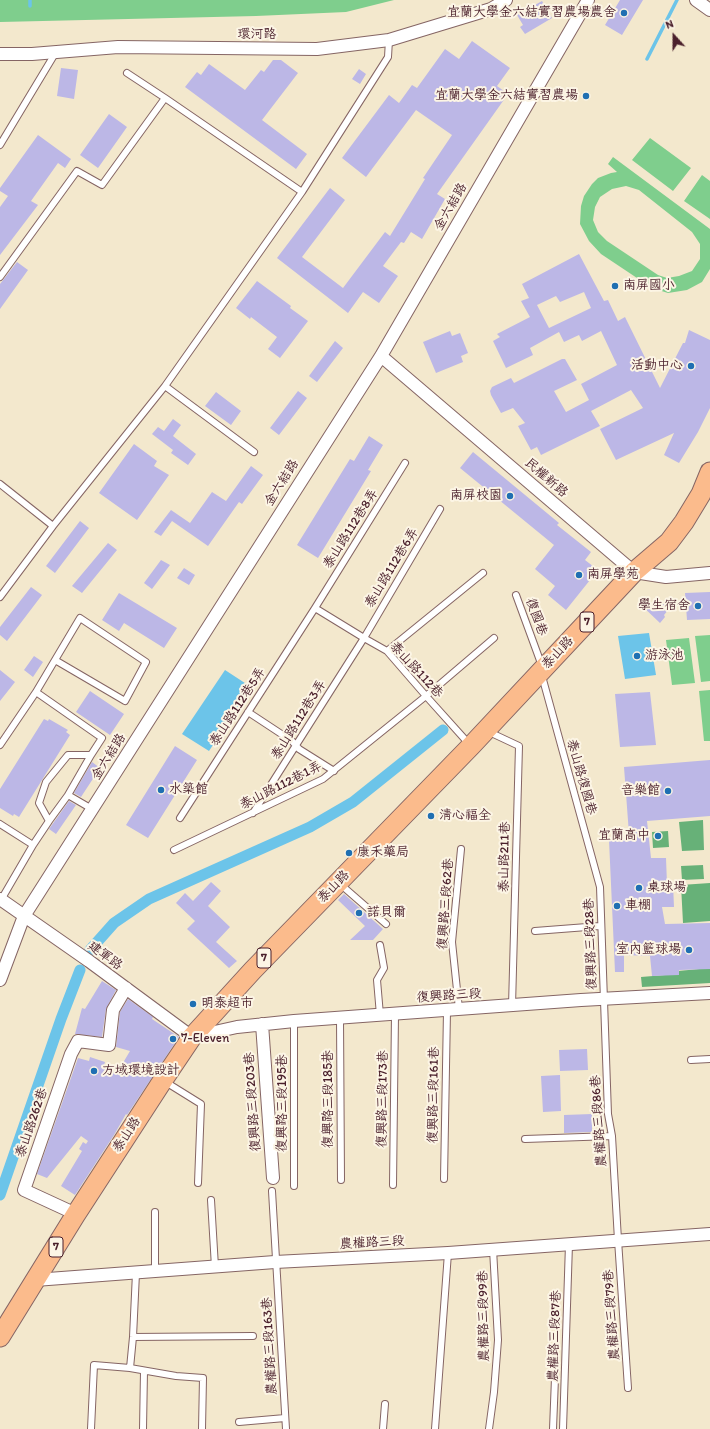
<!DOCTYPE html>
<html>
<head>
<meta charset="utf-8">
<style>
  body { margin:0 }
  #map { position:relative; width:710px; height:1429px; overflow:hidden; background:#f3e8cd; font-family:Itim,sans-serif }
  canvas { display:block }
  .north { position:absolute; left:654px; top:16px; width:40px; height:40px; -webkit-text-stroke:3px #fcf5e5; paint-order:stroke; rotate:339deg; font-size:11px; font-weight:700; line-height:16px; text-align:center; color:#4a1f2b }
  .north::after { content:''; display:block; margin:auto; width:14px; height:18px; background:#4a1f2b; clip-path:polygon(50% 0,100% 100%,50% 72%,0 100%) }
</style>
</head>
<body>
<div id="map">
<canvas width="710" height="1429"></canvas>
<div class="north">N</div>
</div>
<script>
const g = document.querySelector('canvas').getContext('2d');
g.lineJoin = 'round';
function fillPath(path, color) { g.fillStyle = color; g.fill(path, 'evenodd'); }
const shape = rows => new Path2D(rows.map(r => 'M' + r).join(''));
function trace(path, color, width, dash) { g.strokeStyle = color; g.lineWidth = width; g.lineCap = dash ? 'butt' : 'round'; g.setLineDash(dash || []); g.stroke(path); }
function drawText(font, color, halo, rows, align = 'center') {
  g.font = font + ' Itim,"LXGW WenKai TC",sans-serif'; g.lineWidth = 4; g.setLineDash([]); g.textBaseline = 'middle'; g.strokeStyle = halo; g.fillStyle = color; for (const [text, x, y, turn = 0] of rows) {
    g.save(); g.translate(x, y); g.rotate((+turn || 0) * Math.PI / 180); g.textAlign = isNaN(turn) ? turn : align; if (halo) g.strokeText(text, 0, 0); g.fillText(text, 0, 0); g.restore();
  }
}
const green = shape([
  [0,0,394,0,346,12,256,16,0,22],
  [650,138,691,168,673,191,632,160],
  [613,157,710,229,710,269,702,282,687,290,668,293,652,288,601,254,589,241,580,224,581,206,584,196,592,184,598,178,611,173,617,172,608,164],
  [626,186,639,190,692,232,700,244,700,259,692,271,679,276,667,278,658,275,607,241,598,232,593,220,595,207,600,197,612,189],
  [702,175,710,181,710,219,684,201],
  [710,635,710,681,701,682,695,636],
  [689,638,695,683,672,685,666,640],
  [710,690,710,741,704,741,699,691]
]);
const forest = shape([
  [703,820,704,850,682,851,679,822],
  [668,831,669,847,653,848,652,832],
  [703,865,704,879,682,880,681,866],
  [710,883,710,921,683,923,681,885],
  [710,968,710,983,642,987,641,977,677,974,678,971]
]);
const water = shape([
  [649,633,656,675,625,679,618,636],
  [225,670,251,687,209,751,182,734]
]);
const stream = shape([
  [30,6,30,0],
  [647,59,677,0]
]);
const canal = shape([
  [90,950,114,923,149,899,310,827,353,802,443,730],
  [0,1195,61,1019,80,970]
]);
const building = shape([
  [620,0,643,0,622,35,605,25],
  [542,1,552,18,525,34,520,27,523,25,517,15],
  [472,41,510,68,497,86,508,94,437,194,445,199,422,239,411,232,404,243,401,242,383,266,398,276,379,303,363,292,348,313,277,258,330,188,345,200,302,257,343,288,385,232,390,236,425,179,423,178,452,135,416,110,366,177,342,158,389,95,399,103,412,85,417,88,445,49,459,59],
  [273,60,281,60,298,73,262,120,307,154,296,169,185,87,197,72,201,75,209,64,245,90,261,70,264,72],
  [61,68,78,70,74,99,57,96],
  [359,69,366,74,360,84,352,79],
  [109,114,127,127,98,168,80,155],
  [38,135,71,159,65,168,58,163,31,201,38,205,0,255,0,207,8,196,0,191,0,188],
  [579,254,604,301,608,300,618,321,625,317,660,388,683,343,685,343,689,330,710,340,710,408,698,432,679,463,664,455,674,433,616,460,600,429,643,408,631,390,591,411,600,426,541,455,537,447,531,450,518,426,525,423,513,408,501,413,491,395,490,391,492,387,511,378,514,383,562,359,565,359,577,380,554,391,566,412,589,400,581,384,617,365,601,331,582,341,579,335,564,342,559,332,530,348,533,355,506,368,493,341,500,337,497,334,530,317,521,301,529,298,522,284],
  [584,292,591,308,549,328,537,305,556,296,560,302],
  [17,262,28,270,0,309,0,284],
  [257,281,291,306,290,308,308,321,280,358,268,349,277,337,251,317,250,319,236,308],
  [450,331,452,336,460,333,468,353,461,356,463,362,436,373,423,342],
  [335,341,343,348,317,382,309,376],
  [298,391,307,398,279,435,270,428],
  [216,392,241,411,231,425,205,406],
  [173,419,181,425,173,436,196,454,188,465,171,453,173,450,152,434,158,427,164,431],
  [369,436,383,445,368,470,371,471,318,558,297,545,350,459,354,461],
  [134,444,157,461,154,466,169,475,137,520,99,493],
  [473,452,559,523,557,525,591,552,585,560,598,570,566,610,548,595,555,586,535,569,554,545,460,468],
  [251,466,263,475,242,504,239,502,208,546,172,521,161,536,154,532,171,510,190,523,212,492,226,501],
  [80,521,89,528,55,573,46,566],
  [108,543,117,550,82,593,72,586],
  [161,560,170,565,152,589,144,583],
  [184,568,195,575,189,585,177,578],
  [31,587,42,595,7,641,0,635,0,627],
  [710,592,710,619,687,620,685,593],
  [119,593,177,628,164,648,124,623,119,631,102,620],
  [645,598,656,608,661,602,669,609,664,615,665,617,660,623,640,604],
  [34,656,43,662,33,677,24,670],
  [0,670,15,682,0,701],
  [90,691,124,714,110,735,76,712],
  [650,692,656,745,620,747,615,694],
  [44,719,48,721,49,719,68,730,66,732,70,735,19,817,14,814,13,816,0,808,0,789],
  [175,746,197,760,148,838,126,825],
  [710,760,710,816,647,821,651,858,666,858,667,884,673,884,674,907,662,907,665,924,710,923,710,969,679,970,679,975,652,976,650,956,624,955,624,972,615,972,609,840,626,840,625,834,629,834,624,767],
  [92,762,100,768,81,797,74,793],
  [69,801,76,805,56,834,49,829],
  [211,882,221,891,208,906,230,927,216,942,237,961,229,968,187,929,195,921,176,903,185,893,193,901],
  [344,894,383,929,373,940,350,940,365,926,338,900],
  [102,981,116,990,106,1009,102,1037,75,1034,82,1008,85,1009],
  [128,999,153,1017,152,1019,179,1037,127,1115,126,1114,114,1135,75,1195,61,1186,82,1151,79,1149,83,1142,86,1144,88,1141,81,1136,47,1178,37,1174,78,1058,89,1061,90,1057,105,1062,104,1065,117,1073,130,1051,116,1047,120,1012],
  [587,1049,588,1070,560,1071,559,1050],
  [560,1075,561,1111,543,1112,541,1076],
  [592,1114,592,1132,564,1133,564,1115]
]);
const service = shape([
  [127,73,165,98],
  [0,145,56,52],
  [0,277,77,171,102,185,165,98,302,192],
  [254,452,165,386,302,192,388,57,389,40],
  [0,484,53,526],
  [516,595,542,666],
  [0,597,53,526,165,386],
  [315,608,364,638,387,651,426,696,470,745],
  [387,651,483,573],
  [542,676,600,887,608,1114,612,1136,618,1240,628,1388],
  [36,692,55,660,80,618,146,662,125,701,55,660],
  [248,712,292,741,299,749,334,771],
  [487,731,519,746,512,1006],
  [0,745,36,692,102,738,91,755],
  [68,795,49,821,39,803,46,782,68,755,91,755,68,795,92,809],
  [253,813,364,638,440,509],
  [180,818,315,608,405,463],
  [0,824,33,845,49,821],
  [174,850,323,779,426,696,494,638],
  [340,884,386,924],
  [1,900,33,845],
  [535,931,600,926],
  [459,1009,452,942,461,849],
  [380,1015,377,980,384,968,380,945],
  [340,1018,341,1180],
  [691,1060,710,1059],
  [164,1081,201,1104,198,1183],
  [525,1139,612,1136],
  [444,1179,447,1011],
  [393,1185,395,1014],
  [294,1186,294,1021],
  [272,1191,286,1429],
  [211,1200,215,1267],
  [155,1212,155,1272],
  [136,1273,133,1337,130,1368,176,1376,203,1378,202,1429],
  [133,1337,253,1336],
  [239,1422,285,1418],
  [91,1429,94,1365,130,1368],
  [143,1429,144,1371],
  [383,1429,385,1404],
  [435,1429,448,1253],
  [489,1429,494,1392,498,1340,493,1249],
  [553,1429,555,1378],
  [563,1429,569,1244]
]);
const minor = shape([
  [696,0,710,10],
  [0,54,32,54,118,47,317,49,389,40,491,9,506,0],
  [381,356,634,572,666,577,710,573],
  [0,899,89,961,192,1037,237,1027,294,1021,581,1000,710,993],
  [0,980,24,916,381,356,588,0],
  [262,1024,273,1178],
  [76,1214,24,1190,71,1054,78,1041,109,1045,113,1010,126,988],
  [35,1280,275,1262,448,1253,710,1234]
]);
const primary = shape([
  [0,1337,76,1214,163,1080,192,1037,253,970,471,746,634,572,669,542,684,522,701,494,710,472]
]);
const markers = [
  [624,13,4,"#1f6fb2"],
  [586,96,4,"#1f6fb2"],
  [615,286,4,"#1f6fb2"],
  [691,366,4,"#1f6fb2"],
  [510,496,4,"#1f6fb2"],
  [579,575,4,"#1f6fb2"],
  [698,606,4,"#1f6fb2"],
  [637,656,4,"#1f6fb2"],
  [161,790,4,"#1f6fb2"],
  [668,791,4,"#1f6fb2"],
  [431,816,4,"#1f6fb2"],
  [658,836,4,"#1f6fb2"],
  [349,853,4,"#1f6fb2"],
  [639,888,4,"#1f6fb2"],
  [617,906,4,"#1f6fb2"],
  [359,913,4,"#1f6fb2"],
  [689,950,4,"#1f6fb2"],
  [193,1004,4,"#1f6fb2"],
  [173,1039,4,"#1f6fb2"],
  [94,1071,4,"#1f6fb2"]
];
const shields = [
  [587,622,14],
  [264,958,14],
  [56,1247,14]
];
const shieldNames = [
  ["7",587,622],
  ["7",264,958],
  ["7",56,1247]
];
const poiNames = [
  ["宜蘭大學金六結實習農場農舍",616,13,"right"],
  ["宜蘭大學金六結實習農場",578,96,"right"],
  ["南屏國小",623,286],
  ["活動中心",683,366,"right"],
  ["南屏校園",502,496,"right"],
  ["南屏學苑",587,575],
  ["學生宿舍",690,606,"right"],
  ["游泳池",645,656],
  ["水築館",169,790],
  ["音樂館",660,791,"right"],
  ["清心福全",439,816],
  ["宜蘭高中",650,836,"right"],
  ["康禾藥局",357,853],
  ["桌球場",647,888],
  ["車棚",625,906],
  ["諾貝爾",367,913],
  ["室內籃球場",681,950,"right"],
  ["明泰超市",201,1004],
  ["7-Eleven",181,1039],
  ["方域環境設計",102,1071]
];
const streetNames = [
  ["環河路",257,35],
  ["金六結路",451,207,-60],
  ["民權新路",546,478,41],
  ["金六結路",282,483,-58],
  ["泰山路112巷8弄",351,529,-58],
  ["泰山路112巷6弄",392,568,-59],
  ["復國巷",536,617,70],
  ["泰山路",558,653,-47],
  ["泰山路112巷",416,670,47],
  ["泰山路112巷5弄",238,707,-57],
  ["泰山路112巷3弄",299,720,-58],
  ["金六結路",109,757,-58],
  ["泰山路復國巷",581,777,74],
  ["泰山路112巷1弄",281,786,-27],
  ["泰山路211巷",505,857,-89],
  ["泰山路",334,887,-46],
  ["復興路三段62巷",446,904,-86],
  ["復興路三段28巷",591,944,-92],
  ["建軍路",105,956,36],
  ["復興路三段",449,996,-4],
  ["復興路三段161巷",434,1095,-89],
  ["復興路三段185巷",329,1099,-90],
  ["復興路三段173巷",383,1099,-89],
  ["復興路三段203巷",253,1102,-94],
  ["復興路三段195巷",283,1103,-90],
  ["農權路三段86巷",599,1121,-94],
  ["泰山路262巷",32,1123,-71],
  ["泰山路",127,1135,-57],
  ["農權路三段",372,1243,-3],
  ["農權路三段79巷",612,1315,-94],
  ["農權路三段99巷",484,1316,-91],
  ["農權路三段87巷",555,1336,-88],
  ["農權路三段163巷",270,1346,-93]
];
fillPath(green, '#7fce8d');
fillPath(forest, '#67b178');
fillPath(water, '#6cc4e9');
trace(stream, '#6cc4e9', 3.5);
trace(canal, '#6cc4e9', 11);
fillPath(building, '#bcb7e6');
trace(service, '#856564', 8);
trace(minor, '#856564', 14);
trace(primary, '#856564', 21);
trace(service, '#fff', 6);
trace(minor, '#fff', 12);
trace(primary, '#fbbb8c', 19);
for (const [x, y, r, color] of markers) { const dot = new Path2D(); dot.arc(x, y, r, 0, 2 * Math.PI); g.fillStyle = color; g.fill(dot); trace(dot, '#fcf5e5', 1.5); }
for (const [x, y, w] of shields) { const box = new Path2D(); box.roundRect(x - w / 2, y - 10, w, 20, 3); g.fillStyle = '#fcf5e5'; g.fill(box); trace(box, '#4a1f2b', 1); }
drawText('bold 12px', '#4a1f2b', null, shieldNames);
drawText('13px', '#4a1f2b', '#fcf5e5', poiNames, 'left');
drawText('13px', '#4a1f2b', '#fcf5e5', streetNames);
</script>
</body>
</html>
